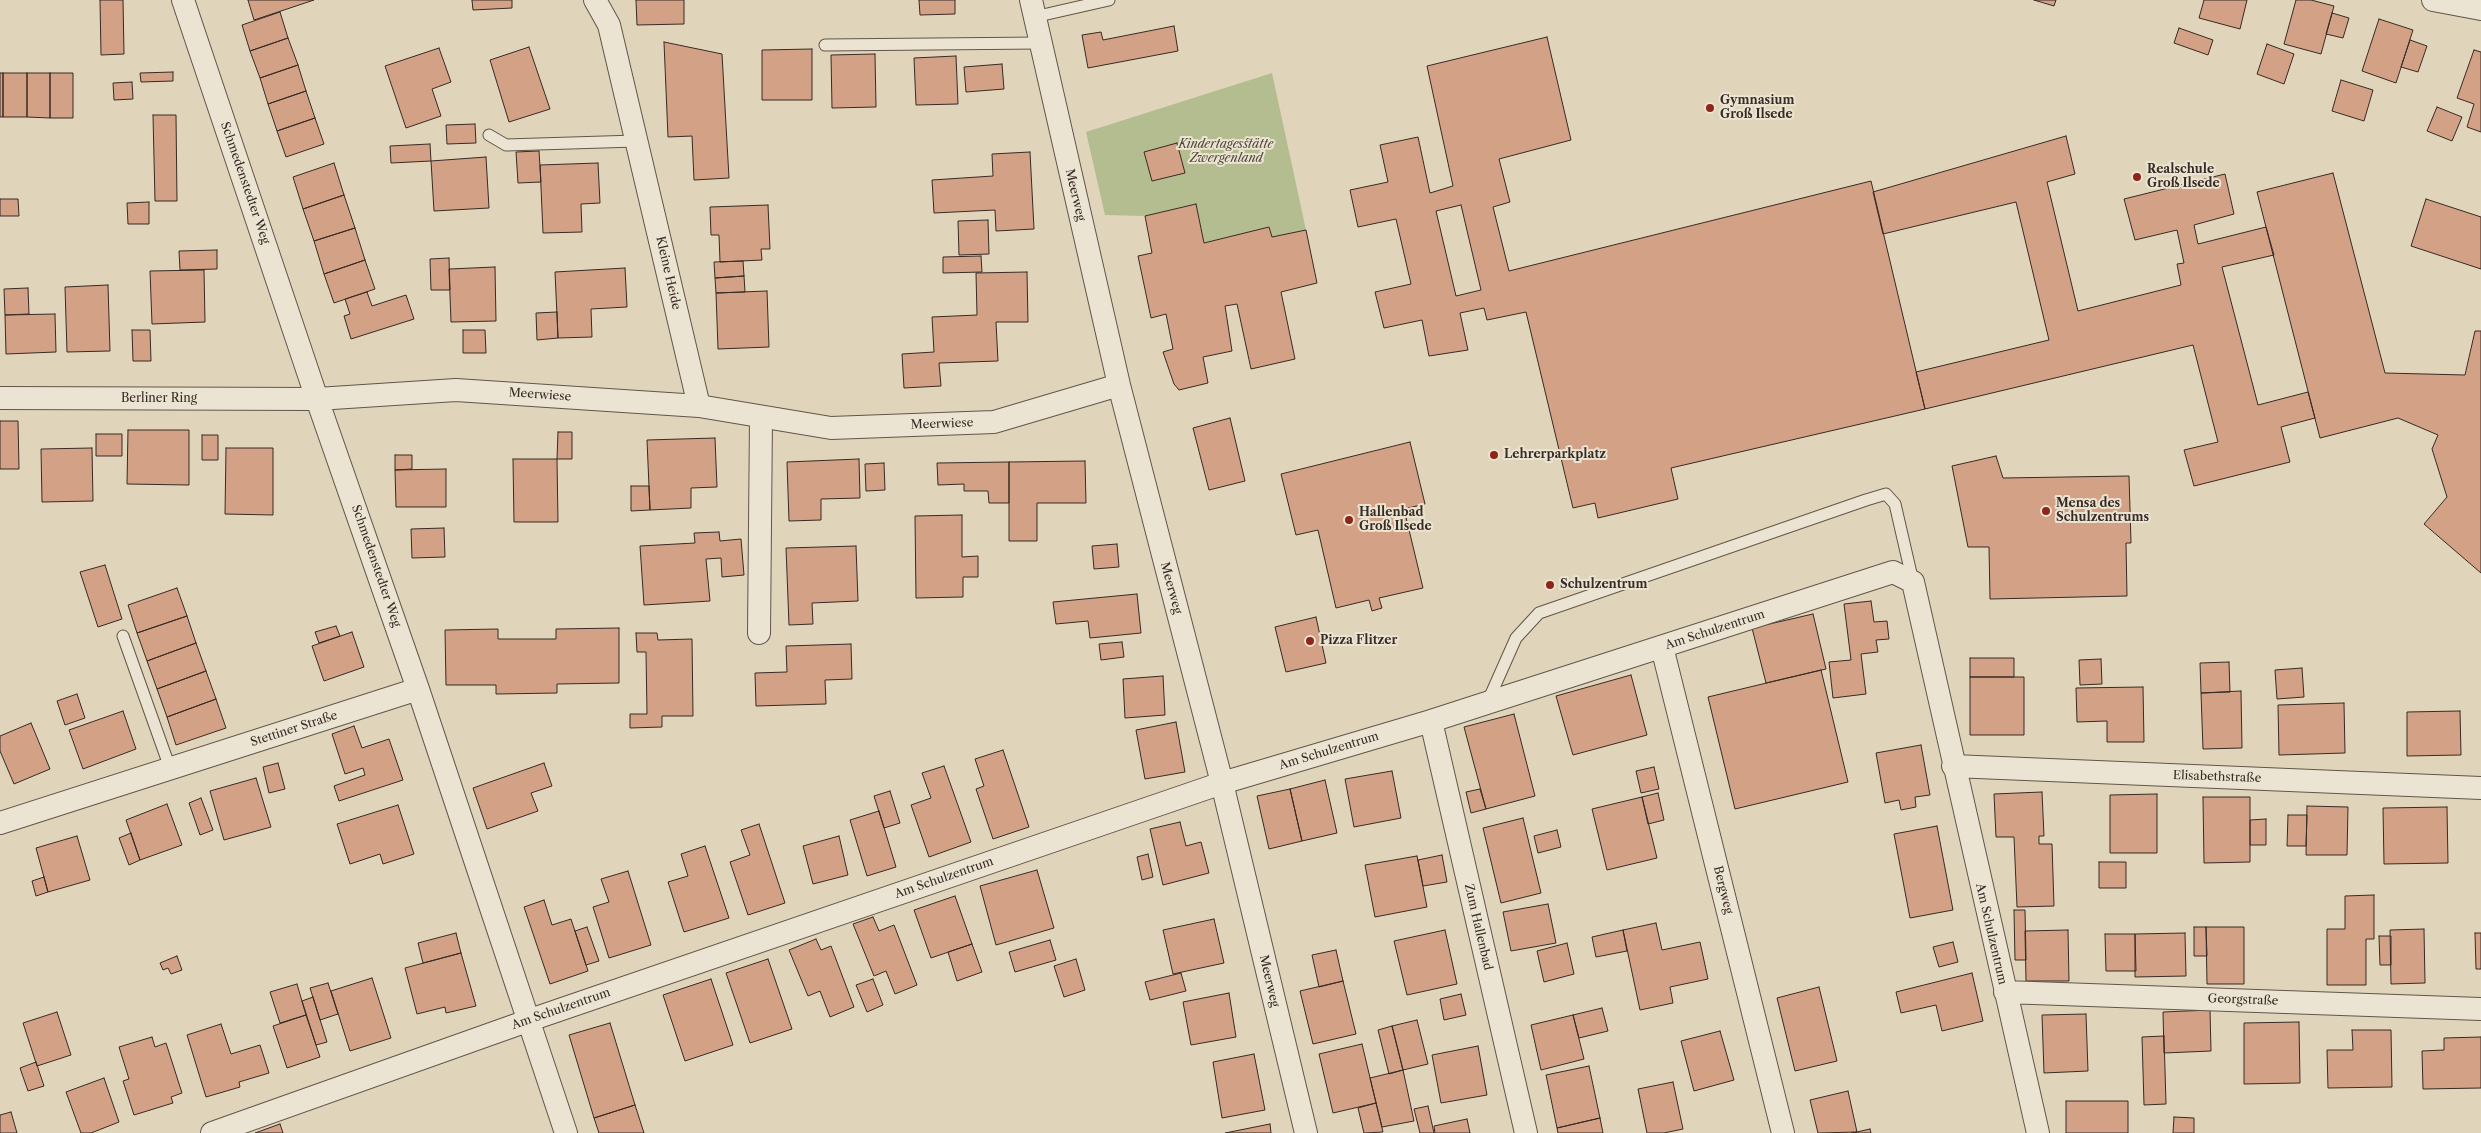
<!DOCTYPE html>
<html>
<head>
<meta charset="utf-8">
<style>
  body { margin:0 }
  canvas { display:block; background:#e0d5ba }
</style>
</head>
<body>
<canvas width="2481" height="1133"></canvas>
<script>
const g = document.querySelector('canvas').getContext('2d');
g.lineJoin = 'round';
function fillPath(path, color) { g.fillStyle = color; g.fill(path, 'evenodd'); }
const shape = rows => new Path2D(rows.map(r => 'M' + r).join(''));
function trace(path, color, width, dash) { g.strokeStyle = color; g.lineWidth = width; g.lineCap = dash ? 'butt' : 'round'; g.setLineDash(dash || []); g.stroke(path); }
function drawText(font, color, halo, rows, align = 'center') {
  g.font = font + ' "Libre Caslon Text",serif'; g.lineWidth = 4; g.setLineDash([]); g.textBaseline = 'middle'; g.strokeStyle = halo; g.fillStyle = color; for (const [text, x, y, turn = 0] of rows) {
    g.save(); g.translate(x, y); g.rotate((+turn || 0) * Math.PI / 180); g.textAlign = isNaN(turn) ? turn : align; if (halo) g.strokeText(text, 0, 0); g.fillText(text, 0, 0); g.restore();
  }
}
const green = shape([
  [1272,73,1306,230,1272,237,1269,227,1204,243,1196,204,1145,216,1105,215,1086,132]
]);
const building = shape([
  [100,0,123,0,124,54,101,55,100,0],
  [248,0,314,0,254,20,248,0],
  [472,0,512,0,512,8,473,10,472,0],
  [636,0,684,0,684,24,637,25,636,0],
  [919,0,955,0,955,14,920,15,919,0],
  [2034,0,2056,0,2054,6,2034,0],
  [2204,0,2247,0,2240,29,2199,18,2204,0],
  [2296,0,2311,0,2334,6,2321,54,2284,44,2296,0],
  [280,12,288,38,250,51,242,25,280,12],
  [2332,13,2349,18,2343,38,2326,34,2332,13],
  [2379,19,2413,30,2396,83,2362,71,2379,19],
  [1174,26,1178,51,1088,68,1082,35,1101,32,1103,40,1174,26],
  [2179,28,2213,40,2208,55,2174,43,2179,28],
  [1547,37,1571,140,1499,159,1510,202,1493,207,1509,271,1871,181,1925,409,1671,468,1678,499,1598,518,1595,503,1573,508,1526,312,1487,320,1484,308,1460,313,1468,350,1429,356,1422,320,1384,328,1375,292,1411,284,1396,219,1358,227,1350,190,1388,182,1380,145,1418,137,1430,193,1453,186,1427,66,1547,37],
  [1461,205,1481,290,1456,296,1436,211,1461,205],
  [288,38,298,65,260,78,250,51,288,38],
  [2410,40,2427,46,2418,72,2401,67,2410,40],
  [664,42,722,54,729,178,694,180,692,136,668,137,664,42],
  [2267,44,2294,54,2284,84,2257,74,2267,44],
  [529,47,550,109,509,122,490,60,529,47],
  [439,48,451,82,432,89,441,116,406,128,385,66,439,48],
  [812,49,812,100,762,100,762,50,812,49],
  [2474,50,2481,52,2481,132,2467,127,2474,104,2457,98,2474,50],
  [875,54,876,107,832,108,831,55,875,54],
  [956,56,958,104,916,105,914,58,956,56],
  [1002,64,1004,89,966,92,964,67,1002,64],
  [298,65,306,91,268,104,260,78,298,65],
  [173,72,173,81,141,82,140,73,173,72],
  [0,73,3,73,3,117,0,117,0,73],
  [3,73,27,73,27,117,3,117,3,73],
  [27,73,50,73,50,118,27,117,27,73],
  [50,73,73,73,73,118,50,118,50,73],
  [2341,80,2373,90,2364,121,2332,111,2341,80],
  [132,82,133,99,114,100,113,83,132,82],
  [306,91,315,118,277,131,268,104,306,91],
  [2437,107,2462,117,2452,141,2427,131,2437,107],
  [153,115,176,115,177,201,155,201,153,115],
  [315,118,324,144,286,157,277,131,315,118],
  [475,124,476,143,447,144,446,125,475,124],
  [2066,136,2075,174,2047,182,2078,311,2181,285,2177,264,2184,263,2177,230,2135,240,2124,199,2225,174,2234,214,2194,225,2198,244,2266,227,2274,255,2222,267,2258,405,2308,392,2315,418,2281,427,2290,462,2194,486,2184,450,2218,442,2193,345,1925,409,1916,372,2049,340,2016,202,1883,234,1873,192,2066,136],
  [1177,143,1185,173,1152,181,1144,152,1177,143],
  [430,144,431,161,391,163,390,146,430,144],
  [539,151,541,182,518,183,516,152,539,151],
  [1030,152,1034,229,996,231,995,210,934,213,932,180,993,176,992,154,1030,152],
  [486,157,489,208,434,211,431,161,486,157],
  [334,163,344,195,303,209,293,177,334,163],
  [598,163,600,203,581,204,582,232,543,233,540,165,598,163],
  [2333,173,2385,373,2465,375,2475,331,2481,331,2481,573,2424,524,2447,497,2432,449,2438,435,2398,418,2320,438,2257,192,2333,173],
  [344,195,355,228,314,241,303,209,344,195],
  [0,199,18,199,19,216,0,216,0,199],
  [2426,199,2481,217,2481,269,2411,246,2426,199],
  [149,202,149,224,128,224,127,203,149,202],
  [1196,204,1204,243,1269,227,1272,237,1306,230,1317,283,1281,292,1295,359,1251,369,1237,304,1225,306,1232,351,1203,357,1208,383,1179,390,1174,384,1163,352,1173,349,1166,314,1151,318,1138,256,1152,253,1145,216,1196,204],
  [768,205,770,249,761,249,762,260,720,262,719,235,711,235,710,207,768,205],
  [988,220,989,254,959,255,958,221,988,220],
  [355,228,365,260,324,274,314,241,355,228],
  [217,250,217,269,180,270,179,251,217,250],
  [981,256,982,272,943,273,943,257,981,256],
  [449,258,450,290,431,290,430,259,449,258],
  [365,260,375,289,334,303,324,274,365,260],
  [743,261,744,276,715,278,714,262,743,261],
  [495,267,496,321,451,322,449,269,495,267],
  [625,268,627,307,591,309,592,337,558,338,555,272,625,268],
  [204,270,205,322,152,324,150,271,204,270],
  [1027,272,1028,322,996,322,998,361,939,363,941,386,904,388,902,354,934,352,932,317,977,315,976,273,1027,272],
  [744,276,745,292,716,293,715,278,744,276],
  [108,285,110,351,67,352,65,287,108,285],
  [28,288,29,314,5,315,4,289,28,288],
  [767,291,769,347,718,349,716,293,767,291],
  [367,292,372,306,406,295,414,319,351,339,344,316,350,314,345,299,367,292],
  [557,312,558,338,537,340,536,313,557,312],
  [55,314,56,352,6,354,5,315,55,314],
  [132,330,150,330,151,361,133,361,132,330],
  [463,330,485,330,486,353,463,353,463,330],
  [1230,418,1245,481,1209,490,1193,428,1230,418],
  [0,421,18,421,19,469,0,469,0,421],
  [128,430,189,430,189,485,127,484,128,430],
  [558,432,572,432,572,459,557,459,558,432],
  [96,434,122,434,122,456,96,456,96,434],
  [202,435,218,435,218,460,202,460,202,435],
  [715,438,717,487,691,488,691,508,650,510,647,440,715,438],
  [1410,442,1425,504,1404,509,1423,588,1379,598,1382,608,1372,611,1369,600,1336,608,1318,530,1296,535,1281,474,1410,442],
  [92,448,93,501,42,502,41,449,92,448],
  [226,448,273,448,273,515,225,514,226,448],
  [395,455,412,455,412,469,395,470,395,455],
  [1996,456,2003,478,2129,476,2131,543,2126,543,2127,596,1990,599,1989,547,1968,547,1952,466,1996,456],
  [513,459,557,459,558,522,514,522,513,459],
  [859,459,860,498,821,499,821,520,789,521,787,462,859,459],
  [1085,461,1086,503,1037,503,1037,541,1009,541,1009,462,1085,461],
  [1009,462,1009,503,989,503,988,491,964,491,964,484,938,485,937,463,1009,462],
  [884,463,885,490,866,491,865,464,884,463],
  [446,469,446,507,396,507,395,470,446,469],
  [631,486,649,486,650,510,631,511,631,486],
  [962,515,962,557,978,556,978,577,963,577,963,597,916,598,915,516,962,515],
  [444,528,445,557,412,558,411,529,444,528],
  [719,532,720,541,741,539,744,575,722,577,721,558,706,559,710,601,644,605,640,546,695,543,694,533,719,532],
  [1117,544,1119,567,1094,569,1092,546,1117,544],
  [856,546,858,601,812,603,813,624,789,625,786,548,856,546],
  [105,565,122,619,98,627,80,572,105,565],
  [177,588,187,616,137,633,128,605,177,588],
  [1137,594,1141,633,1090,638,1088,621,1056,624,1053,602,1137,594],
  [1871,601,1874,622,1887,621,1889,639,1876,640,1878,652,1861,654,1866,694,1833,698,1829,662,1851,660,1844,604,1871,601],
  [1813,614,1826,669,1766,683,1752,628,1813,614],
  [187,616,196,643,147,661,137,633,187,616],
  [1316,617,1326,663,1286,672,1275,627,1316,617],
  [336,626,340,636,319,643,315,632,336,626],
  [619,628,619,683,557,684,557,693,496,694,496,685,446,685,445,630,498,629,498,639,556,639,556,629,619,628],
  [352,632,364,667,324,681,312,646,352,632],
  [636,633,657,633,658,640,692,639,693,716,662,716,662,727,630,728,630,714,647,714,646,652,637,652,636,633],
  [1122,642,1124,657,1101,660,1099,644,1122,642],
  [196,643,206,671,157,689,147,661,196,643],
  [851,644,852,679,825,680,826,704,756,706,755,673,787,672,786,646,851,644],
  [1970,658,2014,658,2014,677,1970,677,1970,658],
  [2101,659,2102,684,2080,685,2079,660,2101,659],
  [2229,662,2230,692,2201,693,2200,663,2229,662],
  [2302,668,2304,697,2277,699,2275,670,2302,668],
  [1821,670,1848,782,1735,809,1708,697,1821,670],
  [206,671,216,699,167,717,157,689,206,671],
  [1631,675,1647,735,1573,755,1556,696,1631,675],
  [1163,676,1165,715,1125,718,1123,679,1163,676],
  [1970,677,2024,677,2024,735,1970,735,1970,677],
  [2143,687,2144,742,2107,742,2107,721,2077,722,2076,688,2143,687],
  [2241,691,2242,748,2203,749,2201,693,2241,691],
  [77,694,85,718,65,725,57,701,77,694],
  [216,699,226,728,176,745,167,717,216,699],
  [2344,703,2345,753,2279,755,2278,705,2344,703],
  [123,711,136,749,83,769,69,730,123,711],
  [2460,711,2461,755,2407,756,2407,712,2460,711],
  [1514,714,1535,796,1486,809,1464,727,1514,714],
  [1176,722,1185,772,1145,779,1136,730,1176,722],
  [31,723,50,769,14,784,0,751,0,736,31,723],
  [354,726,362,748,389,739,403,780,339,801,334,786,365,775,363,768,345,774,332,734,354,726],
  [1921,745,1930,795,1915,797,1916,807,1901,810,1899,800,1885,803,1876,753,1921,745],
  [1003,750,1029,827,993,839,976,789,984,786,975,759,1003,750],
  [278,763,285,789,269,793,263,767,278,763],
  [544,763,552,786,531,793,538,811,487,829,473,788,544,763],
  [944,766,971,842,929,857,911,805,931,798,922,773,944,766],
  [1654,767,1659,789,1641,793,1636,771,1654,767],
  [1392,771,1401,818,1354,827,1345,779,1392,771],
  [256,778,271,827,224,840,210,791,256,778],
  [1325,780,1337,833,1302,841,1290,789,1325,780],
  [1290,789,1302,841,1269,849,1257,796,1290,789],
  [1480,789,1486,809,1471,813,1466,792,1480,789],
  [890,791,900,823,884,828,874,796,890,791],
  [2042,792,2044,836,2039,836,2039,844,2052,844,2054,906,2017,907,2014,837,1996,837,1994,794,2042,792],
  [1658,793,1664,820,1648,824,1642,797,1658,793],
  [2157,794,2157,853,2110,853,2110,795,2157,794],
  [1642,797,1657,858,1607,870,1592,809,1642,797],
  [2203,797,2250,797,2250,862,2204,863,2203,797],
  [201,798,213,830,200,835,189,803,201,798],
  [167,804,182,845,140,860,126,820,167,804],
  [398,805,414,854,383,864,380,854,350,864,337,824,398,805],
  [2307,806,2348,807,2347,855,2306,855,2307,806],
  [2447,807,2448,863,2384,864,2383,808,2447,807],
  [879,811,896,867,867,876,850,820,879,811],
  [2288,815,2307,815,2306,846,2287,846,2288,815],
  [1523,818,1541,893,1501,903,1483,828,1523,818],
  [2266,819,2266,845,2250,845,2250,820,2266,819],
  [1180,822,1186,846,1201,842,1209,873,1163,885,1150,829,1180,822],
  [759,824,785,903,748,915,730,862,750,855,741,830,759,824],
  [1937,826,1953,910,1910,918,1894,834,1937,826],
  [1557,830,1561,847,1538,853,1534,836,1557,830],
  [131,833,140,860,129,865,119,838,131,833],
  [77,836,90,880,48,892,36,848,77,836],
  [839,836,848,875,813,884,803,846,839,836],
  [705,846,729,918,684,932,668,882,688,876,681,854,705,846],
  [1148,854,1153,877,1142,880,1137,857,1148,854],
  [1442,855,1447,882,1423,886,1418,860,1442,855],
  [1417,856,1427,907,1375,917,1365,865,1417,856],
  [2099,862,2126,862,2126,888,2099,888,2099,862],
  [1037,870,1054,928,996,945,980,886,1037,870],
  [628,871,651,945,609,958,593,907,609,902,601,879,628,871],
  [44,877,48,892,36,896,32,881,44,877],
  [2374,895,2374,939,2366,939,2366,985,2327,985,2327,929,2345,929,2345,896,2374,895],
  [955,896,972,944,931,958,914,910,955,896],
  [544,900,552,925,571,919,588,971,550,984,524,907,544,900],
  [1548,904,1556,943,1511,951,1503,912,1548,904],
  [2014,910,2025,910,2026,960,2015,960,2014,910],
  [873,917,879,931,894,925,917,985,895,994,886,971,874,976,853,924,873,917],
  [1214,919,1224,963,1173,974,1163,930,1214,919],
  [1656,923,1662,950,1700,942,1708,979,1670,987,1673,1003,1640,1010,1623,930,1656,923],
  [587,927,599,961,586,965,575,931,587,927],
  [2194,927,2206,927,2207,956,2194,956,2194,927],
  [2206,927,2244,927,2244,984,2207,984,2206,927],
  [2424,929,2425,983,2391,984,2390,930,2424,929],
  [1445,930,1457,984,1407,995,1394,941,1445,930],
  [1623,930,1627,951,1596,957,1592,937,1623,930],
  [2068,930,2069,981,2026,981,2025,931,2068,930],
  [456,933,461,953,423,963,418,943,456,933],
  [2185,933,2186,976,2135,977,2135,934,2185,933],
  [2475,933,2481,933,2481,969,2476,969,2475,933],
  [2105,934,2135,934,2136,971,2106,971,2105,934],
  [2379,936,2391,936,2391,965,2380,965,2379,936],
  [816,939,821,950,831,946,854,1007,830,1017,820,991,808,996,789,950,816,939],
  [1050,940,1056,960,1015,972,1009,952,1050,940],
  [1953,942,1958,962,1939,967,1933,947,1953,942],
  [1567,943,1574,974,1544,982,1537,951,1567,943],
  [972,944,982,972,957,981,948,952,972,944],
  [1336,950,1343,981,1319,987,1312,955,1336,950],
  [461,953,476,1006,446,1013,445,1007,417,1014,405,968,461,953],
  [177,956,182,970,171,974,168,968,163,970,160,963,177,956],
  [768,959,792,1029,750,1043,726,973,768,959],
  [1076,959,1085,990,1064,997,1054,966,1076,959],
  [1181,973,1186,991,1150,1000,1145,982,1181,973],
  [1972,973,1983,1021,1942,1031,1936,1005,1901,1013,1896,992,1972,973],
  [372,978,391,1038,350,1051,331,991,372,978],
  [711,979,733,1045,685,1061,663,995,711,979],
  [873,979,883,1005,867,1012,856,985,873,979],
  [1343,981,1356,1034,1313,1044,1300,991,1343,981],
  [328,983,338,1014,320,1020,310,988,328,983],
  [297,984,306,1015,280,1023,270,992,297,984],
  [1819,987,1837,1061,1795,1071,1777,998,1819,987],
  [1229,993,1236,1037,1191,1045,1183,1002,1229,993],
  [1461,994,1466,1015,1444,1020,1440,999,1461,994],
  [313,997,327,1042,316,1045,302,1001,313,997],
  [1602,1008,1608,1031,1579,1038,1573,1015,1602,1008],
  [2210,1010,2211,1051,2164,1053,2163,1012,2210,1010],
  [57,1012,71,1055,37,1066,23,1023,57,1012],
  [2086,1014,2088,1071,2044,1073,2042,1015,2086,1014],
  [306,1015,320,1057,287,1068,273,1026,306,1015],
  [1573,1015,1584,1059,1541,1070,1531,1025,1573,1015],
  [1417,1020,1428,1064,1403,1070,1392,1026,1417,1020],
  [2299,1022,2300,1083,2244,1084,2244,1023,2299,1022],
  [610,1023,635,1105,594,1118,569,1035,610,1023],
  [221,1024,231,1054,260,1045,269,1073,239,1082,240,1087,206,1097,187,1035,221,1024],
  [1392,1026,1403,1070,1389,1074,1378,1030,1392,1026],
  [2352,1030,2391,1030,2392,1087,2328,1088,2327,1050,2353,1050,2352,1030],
  [1720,1031,1734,1080,1694,1091,1681,1041,1720,1031],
  [2164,1036,2166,1104,2144,1105,2142,1037,2164,1036],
  [152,1037,155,1047,166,1043,182,1093,171,1097,173,1103,134,1115,123,1081,129,1079,119,1047,152,1037],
  [2481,1037,2481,1088,2423,1089,2422,1051,2444,1050,2444,1038,2481,1037],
  [1362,1044,1376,1103,1333,1113,1319,1054,1362,1044],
  [1478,1046,1487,1095,1441,1103,1432,1055,1478,1046],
  [1254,1054,1265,1110,1222,1118,1213,1062,1254,1054],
  [36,1062,44,1086,28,1091,20,1068,36,1062],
  [1589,1066,1600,1118,1557,1128,1546,1075,1589,1066],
  [1403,1070,1414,1121,1382,1127,1370,1078,1403,1070],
  [104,1078,119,1122,91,1133,81,1133,66,1092,104,1078],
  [1673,1082,1683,1129,1664,1133,1647,1133,1638,1089,1673,1082],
  [1848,1091,1857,1132,1818,1133,1810,1100,1848,1091],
  [2066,1101,2128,1101,2128,1133,2066,1133,2066,1101],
  [1376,1103,1383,1132,1364,1133,1358,1108,1376,1103],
  [635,1105,644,1133,599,1133,594,1118,635,1105],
  [1428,1106,1434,1133,1420,1133,1414,1109,1428,1106],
  [11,1112,17,1133,0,1133,0,1115,11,1112],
  [2174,1117,2194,1118,2194,1133,2173,1133,2174,1117],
  [1600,1118,1603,1133,1558,1133,1557,1128,1600,1118],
  [1467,1119,1470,1133,1435,1133,1434,1126,1467,1119],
  [280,1124,283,1133,255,1133,280,1124],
  [1270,1124,1271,1133,1225,1133,1270,1124],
  [1870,1129,1871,1133,1851,1133,1857,1132,1870,1129]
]);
const service = shape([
  [1034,17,1109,0],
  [825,45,1040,43],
  [489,135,506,145,636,141],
  [123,636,170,768],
  [1488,701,1516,638,1539,613,1866,500,1886,494,1895,504,1913,582]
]);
const minor = shape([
  [183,0,317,399,418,689,566,1133],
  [595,0,609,25,699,406],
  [1031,0,1119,385,1222,783,1306,1133],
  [2433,0,2481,9],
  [0,398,317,399,456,390,699,406,831,428,994,422,1119,385],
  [759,633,761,418],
  [1662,647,1783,1133],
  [1431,721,1526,1133],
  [1953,766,2481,788],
  [0,823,418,689],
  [2005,992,2481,1009],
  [212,1133,530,1020,1222,783,1431,721,1893,572,1913,582,2038,1133]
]);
const markers = [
  [1710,108,5,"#8f2418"],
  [2137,177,5,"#8f2418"],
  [1494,455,5,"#8f2418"],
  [2046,511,5,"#8f2418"],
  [1349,520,5,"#8f2418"],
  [1550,585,5,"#8f2418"],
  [1310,641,5,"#8f2418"]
];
const poiNames = [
  ["Gymnasium",1720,101],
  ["Groß Ilsede",1720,115],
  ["Realschule",2147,170],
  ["Groß Ilsede",2147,184],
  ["Lehrerparkplatz",1504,455],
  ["Mensa des",2056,504],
  ["Schulzentrums",2056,518],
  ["Hallenbad",1359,513],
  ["Groß Ilsede",1359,527],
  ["Schulzentrum",1560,585],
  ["Pizza Flitzer",1320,641]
];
const parkNames = [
  ["Kindertagesstätte",1226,145],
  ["Zwergenland",1226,159]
];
const streetNames = [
  ["Schmedenstedter Weg",245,183,71],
  ["Meerweg",1075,195,77],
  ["Kleine Heide",668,273,77],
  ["Meerwiese",540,395,4],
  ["Berliner Ring",159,399],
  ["Meerwiese",942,424,-2],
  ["Schmedenstedter Weg",376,566,71],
  ["Meerweg",1171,588,75],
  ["Am Schulzentrum",1715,630,-18],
  ["Stettiner Straße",294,729,-18],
  ["Am Schulzentrum",1329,751,-17],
  ["Elisabethstraße",2217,777,2],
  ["Am Schulzentrum",944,878,-19],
  ["Bergweg",1723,890,76],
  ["Zum Hallenbad",1478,927,77],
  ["Am Schulzentrum",1991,934,77],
  ["Meerweg",1269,981,77],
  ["Georgstraße",2243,1000,2],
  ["Am Schulzentrum",561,1009,-19]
];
fillPath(green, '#b4bd8f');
fillPath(building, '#d2a186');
trace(building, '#382a24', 1);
trace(service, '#62554a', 13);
trace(minor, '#62554a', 24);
trace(service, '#ebe4d2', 11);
trace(minor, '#ebe4d2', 22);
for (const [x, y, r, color] of markers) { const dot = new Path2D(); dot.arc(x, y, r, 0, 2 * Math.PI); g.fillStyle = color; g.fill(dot); trace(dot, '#ebe4d2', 2); }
drawText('bold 12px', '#382a24', '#ebe4d2', poiNames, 'left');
drawText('italic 12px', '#514739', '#ebe4d2', parkNames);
drawText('12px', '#382a24', '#ebe4d2', streetNames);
</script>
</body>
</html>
